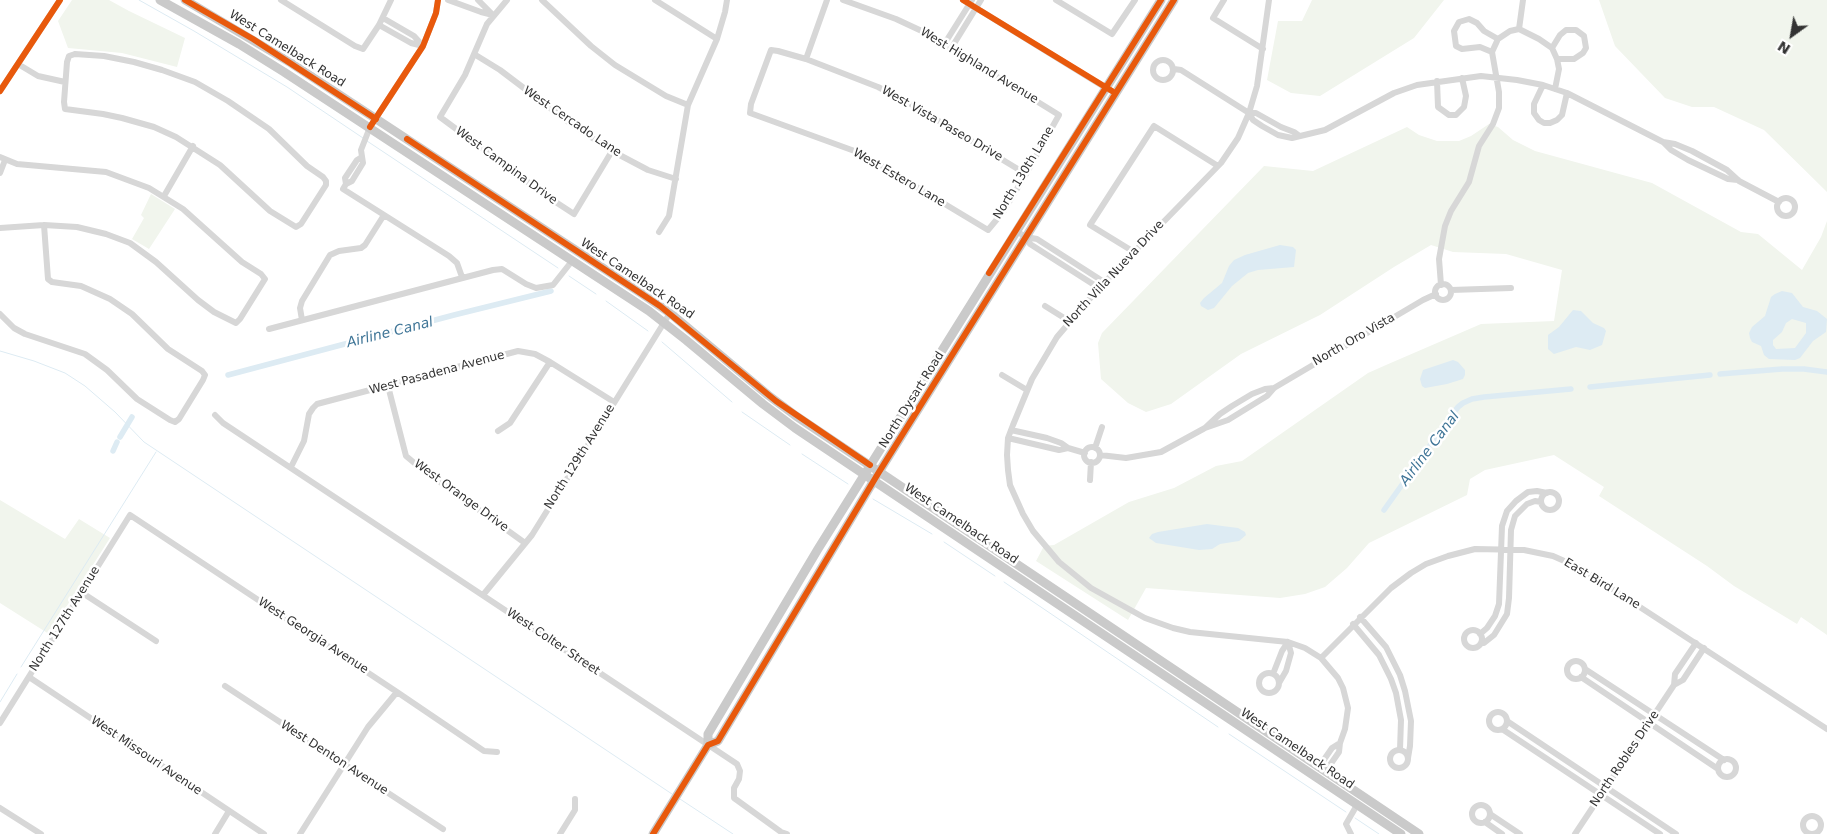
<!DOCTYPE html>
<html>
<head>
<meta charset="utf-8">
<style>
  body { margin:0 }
  #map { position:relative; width:1827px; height:834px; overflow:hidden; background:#fff; font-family:"DejaVu Sans",sans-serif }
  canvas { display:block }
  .north { position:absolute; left:1767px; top:10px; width:50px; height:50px; -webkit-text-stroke:4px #fff; paint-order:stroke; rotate:212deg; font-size:14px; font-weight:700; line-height:20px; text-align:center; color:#333 }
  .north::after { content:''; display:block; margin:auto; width:18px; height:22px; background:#333; clip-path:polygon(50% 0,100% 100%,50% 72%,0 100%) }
</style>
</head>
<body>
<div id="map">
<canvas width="1827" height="834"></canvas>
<div class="north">N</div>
</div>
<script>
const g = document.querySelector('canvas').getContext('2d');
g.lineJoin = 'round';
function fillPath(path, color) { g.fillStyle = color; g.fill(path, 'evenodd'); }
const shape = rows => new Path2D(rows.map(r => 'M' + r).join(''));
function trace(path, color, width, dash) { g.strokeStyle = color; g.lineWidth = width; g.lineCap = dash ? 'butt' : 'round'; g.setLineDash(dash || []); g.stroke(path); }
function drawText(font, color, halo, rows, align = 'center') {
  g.font = font + ' "DejaVu Sans",sans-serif'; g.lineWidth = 5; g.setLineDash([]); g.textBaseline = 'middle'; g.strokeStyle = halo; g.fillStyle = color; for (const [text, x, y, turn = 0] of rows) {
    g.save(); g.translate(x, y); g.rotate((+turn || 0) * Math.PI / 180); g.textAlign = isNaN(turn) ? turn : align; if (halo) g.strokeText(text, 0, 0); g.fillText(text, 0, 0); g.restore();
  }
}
const green = shape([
  [72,0,109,0,129,11,185,38,177,67,122,53,68,48,58,21],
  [1312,0,1444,0,1414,38,1320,96,1291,93,1267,80,1278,21,1302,21],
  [1599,0,1827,0,1827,192,1764,130,1714,107,1692,107,1665,98,1615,46],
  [1489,124,1498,127,1513,140,1535,151,1652,183,1741,232,1758,234,1802,270,1821,237,1827,221,1827,635,1801,617,1797,624,1734,586,1707,566,1599,496,1604,487,1554,455,1485,470,1470,479,1467,495,1369,543,1347,568,1325,587,1305,594,1280,598,1146,588,1128,620,1036,561,1044,546,1054,545,1129,502,1174,488,1216,466,1242,461,1368,373,1386,365,1481,324,1554,321,1562,270,1506,254,1453,252,1431,245,1394,267,1320,315,1241,354,1171,404,1146,412,1128,403,1101,379,1098,343,1102,333,1264,166,1313,171,1407,127,1419,135,1437,141,1459,141,1471,136],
  [151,194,175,209,149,249,132,239,144,218,141,215],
  [0,500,65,539,79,519,110,538,49,634,0,603]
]);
const water = shape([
  [1280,245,1293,247,1296,250,1294,267,1258,270,1248,273,1232,286,1214,308,1208,310,1201,306,1200,303,1204,298,1222,283,1229,266,1234,260,1245,255],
  [1782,291,1792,293,1803,307,1817,311,1827,319,1826,332,1813,341,1800,358,1795,360,1769,359,1764,355,1761,346,1752,342,1750,338,1749,333,1752,327,1765,316,1771,297,1775,294],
  [1792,319,1806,323,1806,333,1795,348,1776,349,1773,345,1773,340,1782,332,1786,323],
  [1573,310,1581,311,1593,323,1604,328,1606,331,1602,345,1590,350,1576,347,1554,354,1548,349,1548,335,1559,327],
  [1453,360,1458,362,1465,370,1465,375,1463,379,1447,384,1425,388,1422,386,1420,379,1423,370],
  [1207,524,1238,528,1245,532,1246,535,1239,541,1220,544,1212,549,1199,550,1156,543,1149,538,1152,534,1158,532]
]);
const stream = shape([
  [139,0,194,31,287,87,363,138],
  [367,141,558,268],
  [569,276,596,294],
  [606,301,648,331],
  [662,342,732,402],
  [0,351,34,361,65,373,85,386,115,412,144,442,672,794],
  [742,412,790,445],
  [802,454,848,484],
  [873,499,932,534],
  [944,542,995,576],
  [1004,582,1218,727],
  [21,667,156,452],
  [0,702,17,674],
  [1229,734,1346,812],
  [680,799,733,834],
  [1355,818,1379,834]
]);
const canal = shape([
  [1720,374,1782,369,1804,369,1827,372],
  [228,375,454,315,551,291],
  [1590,387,1710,375],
  [120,437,132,417],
  [113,451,117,442],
  [1384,510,1446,423,1458,407,1463,403,1472,399,1484,397,1571,389]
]);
const minor = shape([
  [281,0,355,46,363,49,379,25,391,0],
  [448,0,481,12,493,15],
  [478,0,493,15],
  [507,0,487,24,465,75,440,117,548,197,574,214,612,151],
  [542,0,591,46,615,65,666,96,688,105],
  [655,0,717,39],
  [843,0,896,19,926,33,1059,115,1026,174,1003,212,988,230,860,153,750,113,751,104,771,50,778,51,806,59,878,87,909,103,1026,174],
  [963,0,1109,90],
  [1056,0,1112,34,1135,0],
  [1224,0,1213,18,1263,49],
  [1269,0,1257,86,1249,113,1238,138,1221,163,1099,288,1057,337,1032,379,1013,425,1008,438,1007,455,1008,470,1010,485,1023,514,1033,531,1059,562,1091,588,1145,618,1173,628,1190,632,1288,642,1305,648,1321,658,1338,678,1343,688,1348,708,1345,729,1340,743,1339,752,1330,765,1323,769],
  [383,18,414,36,423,46],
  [379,25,411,43,423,46],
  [1519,29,1523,0],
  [945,43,972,0],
  [952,47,981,0],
  [1552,48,1560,35,1566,30,1576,30,1584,36,1586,48,1583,53,1574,59,1557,59],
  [1492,52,1480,47,1462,49,1456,46,1454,31,1459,22,1469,19,1477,23,1484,31,1498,39],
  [75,54,104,56,134,62,162,70,195,82,228,101,269,129,307,166,323,177,326,181,326,185,301,224,296,227,270,211,220,165,176,137,154,127,122,118,103,114,65,109,64,102,67,62,69,56,75,54],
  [474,54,500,70,570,123,612,151,648,170,676,179],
  [806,59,827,0],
  '1153 70a10 10 0 1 1 20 0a10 10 0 1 1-20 0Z',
  [18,64,38,76,65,82],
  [1174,69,1181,70,1249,113,1253,120,1262,126,1278,135,1292,138,1325,130,1394,93,1417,85,1481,76,1517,80,1543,85,1567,93,1663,142,1675,144,1692,151,1727,170,1739,181,1779,202],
  [1437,81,1438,107,1449,115,1456,115,1464,107,1466,96,1462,78],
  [1543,85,1534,104,1534,113,1539,120,1544,123,1550,123,1557,120,1562,115,1567,93],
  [0,91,60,0],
  [1249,113,1256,113,1281,127,1294,132,1298,135],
  [1663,142,1671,150,1688,160,1728,179,1738,180],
  [0,157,17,164,106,172,149,188,183,209,242,262,261,274,265,279,240,319,236,323,214,312,198,300,156,262,130,243,106,234,77,227,44,225,0,228],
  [362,157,357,160,345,178,346,184,343,189,449,256,457,263,462,277],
  [0,173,5,160],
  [346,184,352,181,363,163,361,150,370,127,423,46,436,13,438,0],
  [164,196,193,146],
  '1777 207a9 9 0 1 1 18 0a9 9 0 1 1-18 0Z',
  [1016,231,1026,237,1037,239,1104,282],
  [659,232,669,216,688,105,717,39,725,12,727,0],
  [1026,237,1030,244,1099,288],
  [1134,252,1090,225,1154,126,1218,166],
  '1435 292a8 8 0 1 1 16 0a8 8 0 1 1-16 0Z',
  [1441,285,1439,259,1445,226,1451,211,1469,182,1479,146,1493,124,1499,108,1499,92,1492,52,1498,39,1510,31,1519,29,1539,39,1552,48,1557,59,1559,69,1555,89],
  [1451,290,1511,288],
  [1045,306,1069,321],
  [0,314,14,328,25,334,85,354,107,370,137,399,170,420,175,422,179,419,203,380,205,375,202,371,168,349,132,314,110,299,81,286,52,282,48,279,44,225],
  [302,320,300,308,302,301,330,255,339,251,361,248,365,245,384,215],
  [269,329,493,270,502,269,526,284,536,288,553,285,572,261],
  [1002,375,1027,390],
  [388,386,406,456,418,466,525,543],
  [215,415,223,423,737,764,740,771,739,779,734,788,734,798,781,832,787,834],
  [1205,428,1220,414,1232,406,1252,394,1265,389,1274,388],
  [1011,430,1047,438,1061,443,1068,448,1085,453],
  [498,431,510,423,550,362],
  [1008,438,1059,450,1068,448],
  '1084 455a8 8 0 1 1 16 0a8 8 0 1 1-16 0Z',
  [1095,448,1102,427],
  [1100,455,1126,458,1161,452,1205,428,1228,420,1267,396,1274,388,1423,300,1436,294],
  [291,467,304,441,309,414,313,408,317,404,518,351,535,354,550,362,614,402],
  [1090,480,1091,462],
  '1541 501a9 9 0 1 1 18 0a9 9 0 1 1-18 0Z',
  [81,592,156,641],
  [483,595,532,535,670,313],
  [1360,617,1386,647,1400,675,1405,691,1411,721,1410,746,1408,758],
  [1353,624,1379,655,1391,679,1396,693,1401,720,1400,750],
  '1464 639a9 9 0 1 1 18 0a9 9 0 1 1-18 0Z',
  [1480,634,1487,628,1495,616,1499,604,1502,526,1507,511,1516,501,1528,492,1537,491,1547,493],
  [1481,643,1484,643,1494,635,1507,614,1509,598,1511,530,1515,516,1527,504,1535,501,1541,502],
  [1321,658,1391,588,1411,573,1426,564,1448,556,1475,549,1524,550,1553,556,1580,568,1827,729],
  '1567 670a9 9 0 1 1 18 0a9 9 0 1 1-18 0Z',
  [1585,669,1724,760],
  '1259 683a10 10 0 1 1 20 0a10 10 0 1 1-20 0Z',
  [1273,674,1282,651,1288,642],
  [29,677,264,834],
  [1581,677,1718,769],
  [1279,683,1286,671,1291,653,1288,642],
  [1674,685,1675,674,1696,643],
  [225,686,443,829],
  '1489 721a9 9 0 1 1 18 0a9 9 0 1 1-18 0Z',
  [1507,721,1676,834],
  [0,723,130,515,397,692,484,751,497,752],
  [1502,729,1660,834],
  '1390 759a9 9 0 1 1 18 0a9 9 0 1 1-18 0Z',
  '1718 768a9 9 0 1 1 18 0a9 9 0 1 1-18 0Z',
  [1323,769,1323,761,1332,748,1340,743],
  '1472 814a9 9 0 1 1 18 0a9 9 0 1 1-18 0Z',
  [0,808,41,834],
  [1490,814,1520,834],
  '1803 825a9 9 0 1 1 18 0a9 9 0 1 1-18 0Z',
  [1485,822,1502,834],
  [215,834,229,811],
  [300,834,368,727,397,692],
  [560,834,575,810,575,799],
  [1351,834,1346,824,1357,805],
  [1575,834,1674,685,1683,680,1704,648]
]);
const major = shape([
  [160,0,239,44,284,72,649,311,686,340,763,404,795,428,1401,834],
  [185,0,291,63,644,295,670,313,768,395,796,416,1419,834],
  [708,745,718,741,879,472,1174,0],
  [653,834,708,745,708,734,818,549,1161,0]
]);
const cycleway = shape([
  [185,0,253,39,376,119],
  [963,0,1112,91],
  [0,91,60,0],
  [370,127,423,46,436,13,438,0],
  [407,139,660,306,776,401,870,465],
  [989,273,1161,0],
  [653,834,708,745,718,741,879,472,1174,0]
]);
const streetNames = [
  ["West Camelback Road",287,49,32],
  ["West Highland Avenue",979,66,31],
  ["West Cercado Lane",572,122,34],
  ["West Vista Paseo Drive",942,124,30],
  ["West Campina Drive",506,166,36],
  ["North 130th Lane",1024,173,-59],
  ["West Estero Lane",899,178,30],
  ["North Villa Nueva Drive",1114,274,-47],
  ["West Camelback Road",637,279,34],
  ["North Oro Vista",1354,340,-30],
  ["West Pasadena Avenue",437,373,-15],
  ["North Dysart Road",912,400,-58],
  ["North 129th Avenue",580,457,-58],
  ["West Orange Drive",461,496,36],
  ["West Camelback Road",961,524,34],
  ["East Bird Lane",1602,584,31],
  ["North 127th Avenue",65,619,-58],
  ["West Georgia Avenue",313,636,33],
  ["West Colter Street",553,642,34],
  ["West Camelback Road",1297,749,34],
  ["West Missouri Avenue",146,756,34],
  ["West Denton Avenue",334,758,33],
  ["North Robles Drive",1625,759,-56]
];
const waterNames = [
  ["Airline Canal",390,333,-14],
  ["Airline Canal",1430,449,-53]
];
fillPath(green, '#f1f5ed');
fillPath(water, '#ddebf3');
trace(stream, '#ddebf3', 1);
trace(canal, '#ddebf3', 5.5);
trace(minor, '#d7d7d7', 6);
trace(major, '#cacaca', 9);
trace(cycleway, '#e8590c', 6);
drawText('12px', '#333', '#fff', streetNames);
drawText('italic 14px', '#3f7597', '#fff', waterNames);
</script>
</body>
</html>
